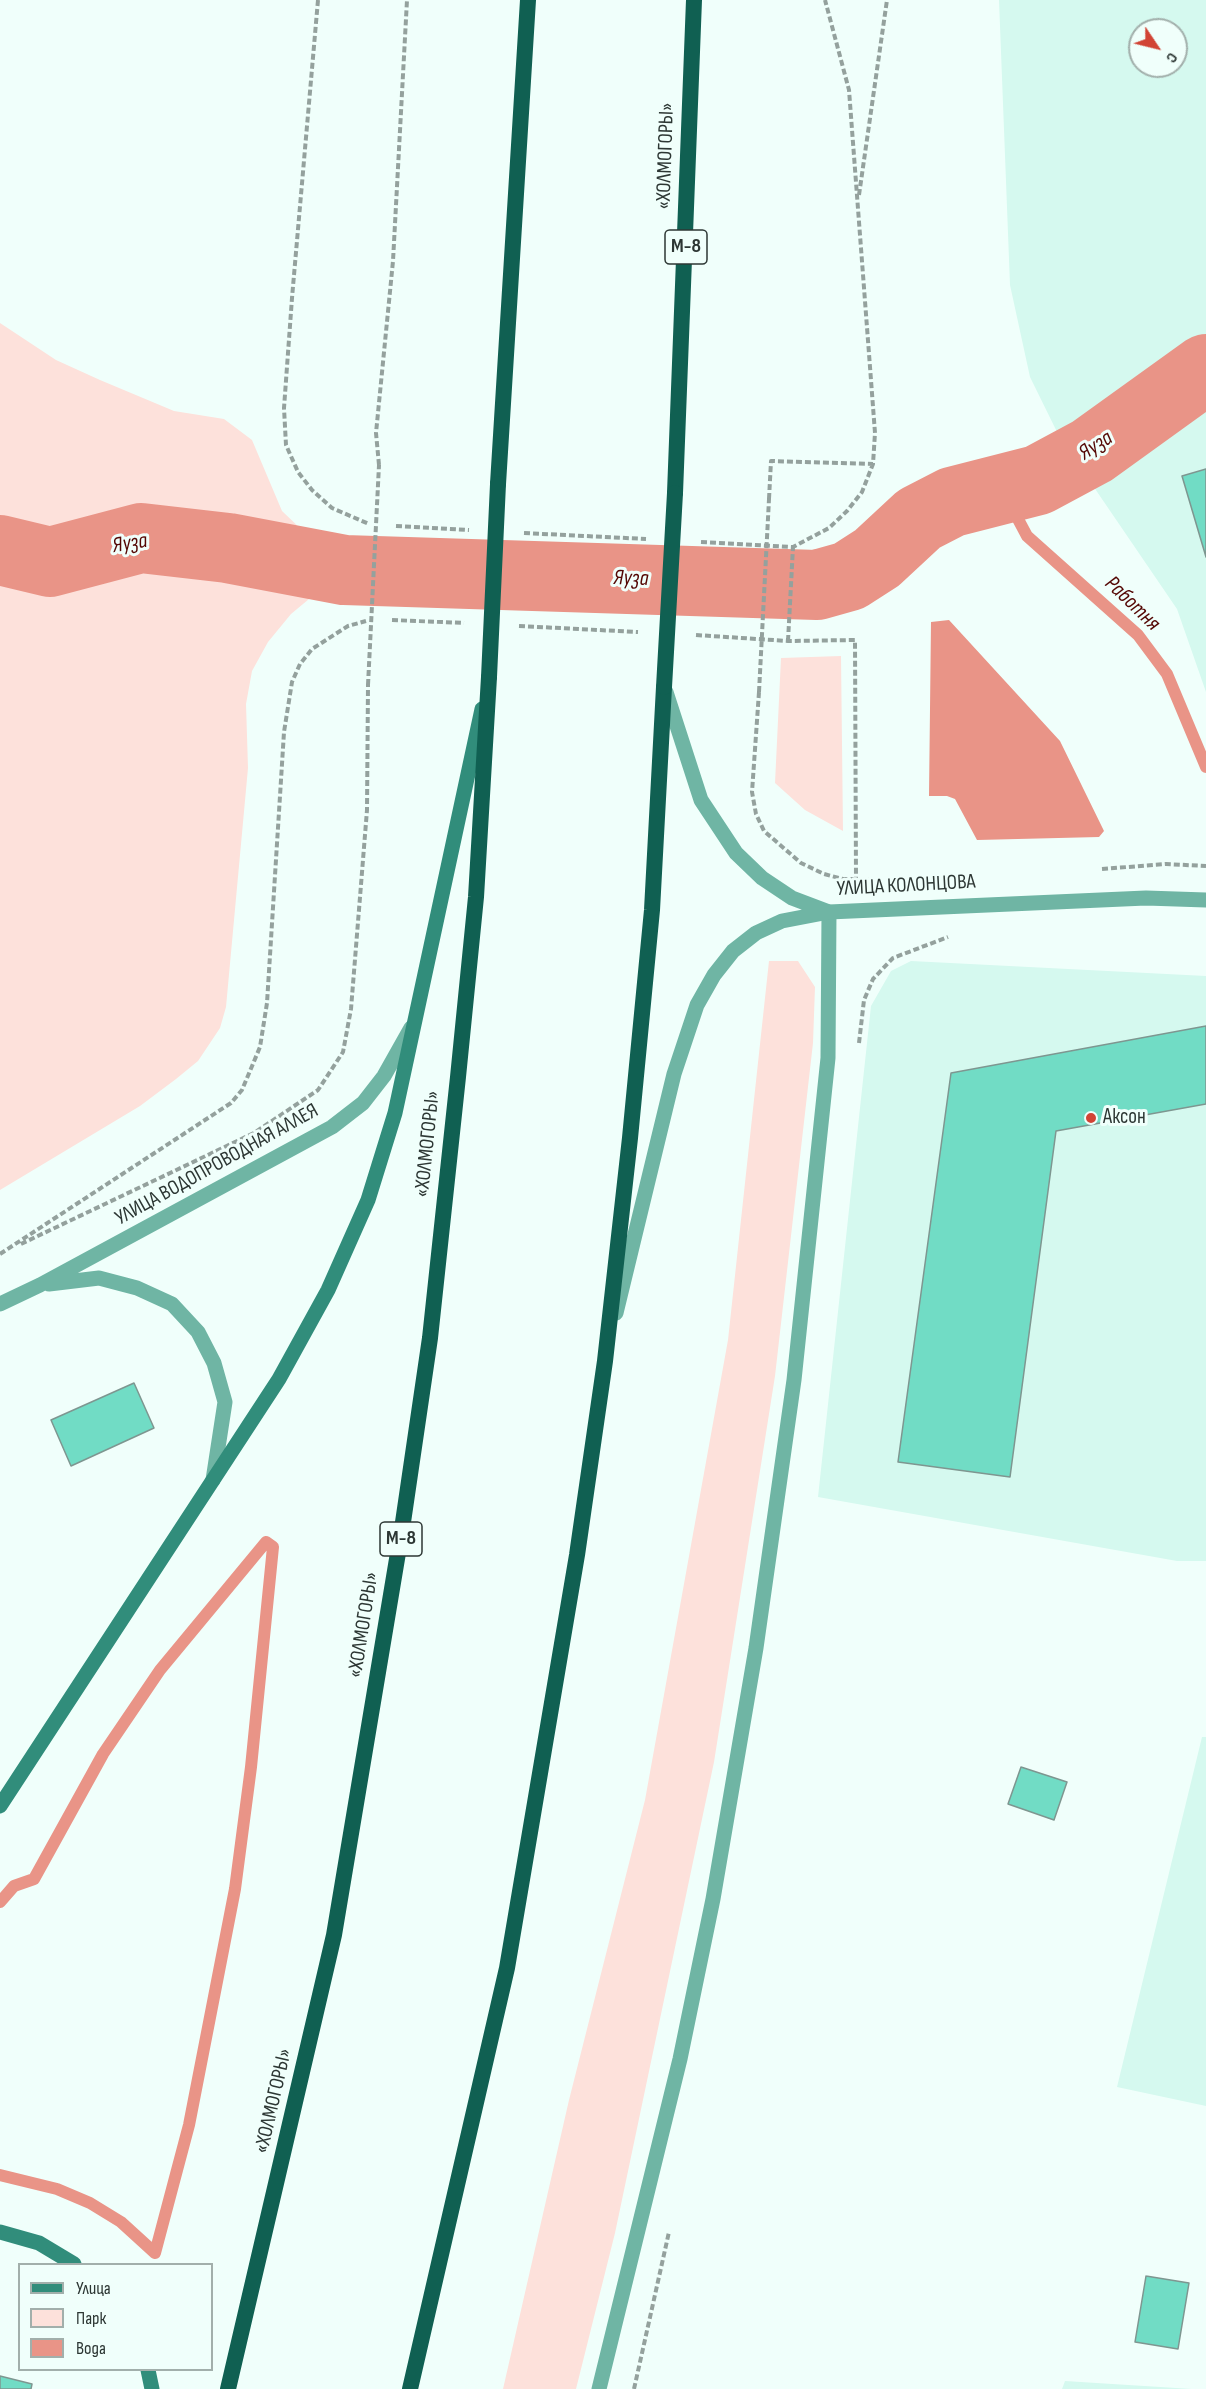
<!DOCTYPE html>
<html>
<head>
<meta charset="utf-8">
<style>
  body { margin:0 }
  #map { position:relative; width:1206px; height:2389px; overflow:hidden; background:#f0fffb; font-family:"Sofia Sans Condensed",sans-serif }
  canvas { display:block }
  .legend { position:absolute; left:18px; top:2263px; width:195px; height:108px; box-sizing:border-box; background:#f0fffb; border:2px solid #a2afab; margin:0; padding:8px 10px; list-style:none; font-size:18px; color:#2d3734 }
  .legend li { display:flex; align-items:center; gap:12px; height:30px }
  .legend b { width:30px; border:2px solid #a2afab }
  .north { position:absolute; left:1128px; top:18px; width:60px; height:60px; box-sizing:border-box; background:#f0fffb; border:2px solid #a2afab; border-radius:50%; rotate:125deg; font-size:16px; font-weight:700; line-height:24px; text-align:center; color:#2d3734 }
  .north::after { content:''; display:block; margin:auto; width:21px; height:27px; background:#d14435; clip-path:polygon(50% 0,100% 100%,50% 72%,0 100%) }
</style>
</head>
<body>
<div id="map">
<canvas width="1206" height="2389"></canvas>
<ul class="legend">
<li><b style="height:8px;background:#318d7b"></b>Улица</li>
<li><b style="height:16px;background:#fde1db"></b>Парк</li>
<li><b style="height:16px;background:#e99487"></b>Вода</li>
</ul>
<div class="north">С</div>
</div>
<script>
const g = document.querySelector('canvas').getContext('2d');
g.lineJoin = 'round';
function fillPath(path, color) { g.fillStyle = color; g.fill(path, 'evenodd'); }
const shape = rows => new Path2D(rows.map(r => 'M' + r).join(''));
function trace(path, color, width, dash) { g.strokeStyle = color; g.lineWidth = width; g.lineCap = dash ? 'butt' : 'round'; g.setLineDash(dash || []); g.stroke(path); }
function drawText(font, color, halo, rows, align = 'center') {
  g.font = font + ' "Sofia Sans Condensed",sans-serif'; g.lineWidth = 6; g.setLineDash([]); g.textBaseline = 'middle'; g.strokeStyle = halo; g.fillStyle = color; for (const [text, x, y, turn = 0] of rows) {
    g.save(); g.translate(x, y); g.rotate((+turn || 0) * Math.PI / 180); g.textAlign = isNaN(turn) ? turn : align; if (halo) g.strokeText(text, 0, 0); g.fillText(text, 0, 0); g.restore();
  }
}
const built = shape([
  [999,0,1206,0,1206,692,1177,609,1059,436,1030,377,1010,285],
  [1140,30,1176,30,1176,66,1140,66],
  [911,961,1206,976,1206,1561,1177,1561,818,1497,871,1006,891,971],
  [1202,1737,1206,1737,1206,2106,1117,2087],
  [1065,2381,1192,2389,1062,2389]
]);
const green = shape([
  [0,323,56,360,100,380,174,411,224,419,252,440,282,511,344,570,291,614,268,642,252,671,246,704,248,768,226,1007,220,1028,198,1061,176,1079,140,1106,0,1190],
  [841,656,843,831,805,810,775,783,781,658],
  [769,961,798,961,815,987,813,1043,775,1376,714,1762,615,2233,576,2389,503,2389,569,2100,645,1800,728,1340]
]);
const water = shape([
  [949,620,1060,741,1104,831,1099,837,977,840,955,799,947,796,929,796,931,622]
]);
const stream = shape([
  [1002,489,1027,536,1138,635,1167,674,1206,767],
  [0,1902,14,1886,34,1879,103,1754,160,1670,266,1542,273,1547,251,1767,235,1889,189,2125,155,2253,121,2222,90,2203,57,2189,0,2175]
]);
const river = shape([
  [0,550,50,562,141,538,228,548,344,570,817,585,849,576,877,558,919,519,952,502,1038,480,1092,451,1206,369]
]);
const building = shape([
  [1206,469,1206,557,1182,476,1206,469],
  [1206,1026,1206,1104,1056,1131,1010,1477,898,1462,951,1073,1206,1026],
  [134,1383,154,1428,71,1466,51,1420,134,1383],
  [1021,1767,1067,1782,1054,1820,1008,1804,1021,1767],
  [1146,2276,1189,2283,1178,2349,1135,2342,1146,2276],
  [0,2376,32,2384,31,2389,0,2389,0,2376]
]);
const path = shape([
  [318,0,292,298,284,408,286,445,298,472,312,490,332,508,369,524],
  [859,195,887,0],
  [379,465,376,433,393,261,407,0],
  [769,499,771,461,873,464],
  [396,526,469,530],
  [524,533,646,539],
  [701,542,793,547,829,528,847,511,862,492,873,464,875,433,849,90,825,0],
  [392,620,464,623],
  [519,626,638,632],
  [696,635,788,641,855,640,856,879],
  [788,641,793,547],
  [759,692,752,792,756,814,764,831,801,863,824,874,843,879,871,879],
  [1102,869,1166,864,1206,866],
  [859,1043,864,1000,873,979,893,958,948,937],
  [21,1244,254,1133,318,1090,343,1052,351,1009,367,810,368,685],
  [0,1254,231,1103,242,1090,260,1047,267,1003,284,732,292,682,300,664,312,649,348,626,366,621],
  [634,2389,669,2232]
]);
const minor = shape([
  [599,2389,680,2059,713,1899,756,1648,794,1380,828,1058,829,912]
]);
const tertiary = shape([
  [666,692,701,800,736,853,762,878,792,898,829,912,1146,898,1206,900],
  [49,1284,99,1278,137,1288,172,1304,198,1332,214,1363,225,1402,213,1480],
  [0,1304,40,1285,332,1127,363,1103,384,1076,411,1028],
  [616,1313,674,1074,697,1005,714,975,733,951,756,933,782,921,829,912]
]);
const secondary = shape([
  [0,1806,279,1379,328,1290,368,1200,395,1113,482,709],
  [0,2232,39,2243,74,2264],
  [148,2370,152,2389]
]);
const trunk = shape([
  [498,484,528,0],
  [675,493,694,0],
  [228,2389,334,1935,402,1529,430,1338,458,1077,476,897,489,677],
  [410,2389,507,1968,577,1555,605,1361,630,1138,652,910,664,687]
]);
const pathBridge = shape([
  [368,685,379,465],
  [759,692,769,499]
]);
const trunkBridge = shape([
  [489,677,498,484],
  [664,687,675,493]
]);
const markers = [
  [1091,1118,6,"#d14435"]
];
const shields = [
  [686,247,42],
  [401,1539,42]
];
const shieldNames = [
  ["М-8",686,247],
  ["М-8",401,1539]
];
const streetNames = [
  ["«ХОЛМОГОРЫ»",666,156,-88],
  ["УЛИЦА КОЛОНЦОВА",906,886,-3],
  ["«ХОЛМОГОРЫ»",428,1144,-84],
  ["УЛИЦА ВОДОПРОВОДНАЯ АЛЛЕЯ",217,1165,-29],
  ["«ХОЛМОГОРЫ»",364,1625,-81],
  ["«ХОЛМОГОРЫ»",274,2101,-77]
];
const poiNames = [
  ["Аксон",1103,1118]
];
const waterNames = [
  ["Яуза",1096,446,-33],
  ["Яуза",130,544,-9],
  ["Яуза",631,579,2],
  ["Работня",1132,604,44]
];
fillPath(built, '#d5f9ef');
fillPath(green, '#fde1db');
fillPath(water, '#e99487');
trace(stream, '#e99487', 12);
trace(river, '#e99487', 70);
fillPath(building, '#71dcc5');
trace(building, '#7e9690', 1.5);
trace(path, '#94a19d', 4, [6, 3]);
trace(minor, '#6fb5a4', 15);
trace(tertiary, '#6fb5a4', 15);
trace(secondary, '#318d7b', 15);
trace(trunk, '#106052', 16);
trace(pathBridge, '#94a19d', 4, [6, 3]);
trace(trunkBridge, '#106052', 16);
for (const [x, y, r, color] of markers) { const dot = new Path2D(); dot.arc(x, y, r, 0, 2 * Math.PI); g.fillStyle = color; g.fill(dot); trace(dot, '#f0fffb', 2); }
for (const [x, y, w] of shields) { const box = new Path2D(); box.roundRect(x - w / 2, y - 17, w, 34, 4.5); g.fillStyle = '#f0fffb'; g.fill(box); trace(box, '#2d3734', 1.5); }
drawText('bold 20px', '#2d3734', null, shieldNames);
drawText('21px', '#2d3734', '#f0fffb', streetNames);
drawText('21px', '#2d3734', '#f0fffb', poiNames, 'left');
drawText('italic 22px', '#540704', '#f0fffb', waterNames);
</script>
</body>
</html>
